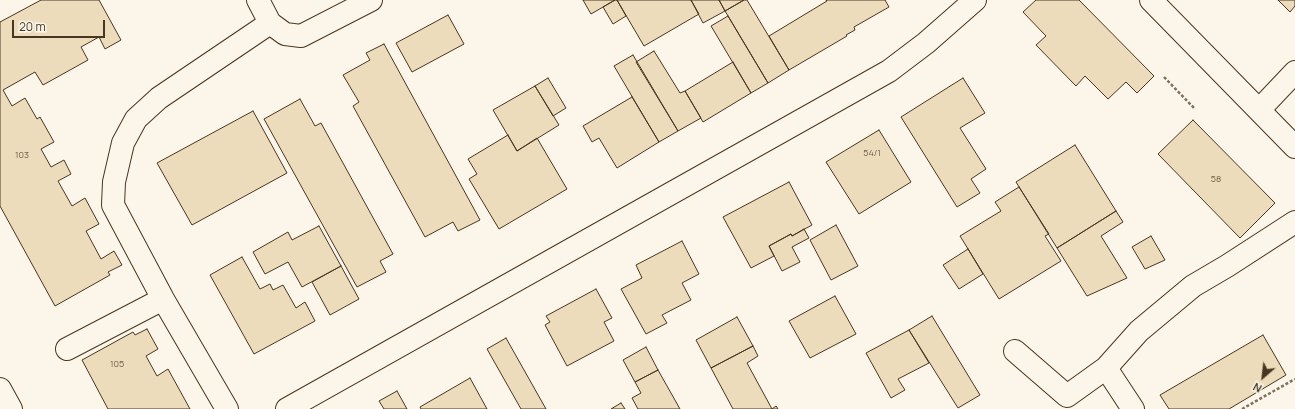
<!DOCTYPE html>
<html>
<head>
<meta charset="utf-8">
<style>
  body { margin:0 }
  #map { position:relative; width:1295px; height:409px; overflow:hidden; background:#fbf6e9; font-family:Manrope,sans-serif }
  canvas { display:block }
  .north { position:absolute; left:1243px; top:357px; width:40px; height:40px; -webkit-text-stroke:3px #fbf6e9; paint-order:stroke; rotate:208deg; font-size:11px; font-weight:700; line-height:16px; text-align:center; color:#4a3520 }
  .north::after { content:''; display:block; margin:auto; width:14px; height:18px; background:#4a3520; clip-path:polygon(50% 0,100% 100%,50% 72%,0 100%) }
  .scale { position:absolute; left:12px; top:20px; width:93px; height:18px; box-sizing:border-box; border:2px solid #4a3520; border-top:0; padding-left:5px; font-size:12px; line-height:14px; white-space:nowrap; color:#4a3520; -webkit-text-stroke:3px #fbf6e9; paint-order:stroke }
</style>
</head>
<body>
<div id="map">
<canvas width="1295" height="409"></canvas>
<div class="north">N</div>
<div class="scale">20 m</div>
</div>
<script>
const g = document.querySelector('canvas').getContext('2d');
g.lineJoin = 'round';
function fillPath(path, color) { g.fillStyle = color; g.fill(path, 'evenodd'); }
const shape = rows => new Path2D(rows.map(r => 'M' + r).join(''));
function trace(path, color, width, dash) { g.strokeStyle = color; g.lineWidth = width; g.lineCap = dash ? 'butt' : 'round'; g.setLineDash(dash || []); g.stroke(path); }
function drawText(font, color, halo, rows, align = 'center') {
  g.font = font + ' Manrope,sans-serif'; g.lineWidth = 3; g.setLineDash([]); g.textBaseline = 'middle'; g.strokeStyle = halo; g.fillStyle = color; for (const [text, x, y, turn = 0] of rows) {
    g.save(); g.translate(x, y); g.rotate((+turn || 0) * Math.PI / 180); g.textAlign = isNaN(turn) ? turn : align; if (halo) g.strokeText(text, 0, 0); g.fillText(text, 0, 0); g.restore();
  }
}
const building = shape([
  [41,0,99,0,121,40,105,49,99,37,81,47,88,60,43,85,35,72,3,90,12,106,25,98,37,119,40,117,54,142,41,149,51,167,64,160,71,174,58,181,72,206,85,198,99,224,86,231,101,259,114,251,122,265,108,272,110,275,55,306,0,206,0,22,41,0],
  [583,0,615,0,591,14,583,0],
  [615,0,617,0,626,16,613,24,603,7,615,0],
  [617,0,691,0,699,14,644,46,617,0],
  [691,0,719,0,725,11,703,23,691,0],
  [719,0,744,0,725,11,719,0],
  [744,0,747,0,789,70,768,83,725,11,744,0],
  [826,0,885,0,889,7,854,27,855,30,846,35,847,36,789,70,769,36,827,1,826,0],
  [1036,0,1079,0,1154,76,1137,93,1126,82,1108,99,1085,76,1076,86,1036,45,1046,36,1023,12,1036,0],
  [1278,0,1295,0,1295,6,1290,12,1278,0],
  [448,15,464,44,412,72,396,43,448,15],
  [728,16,768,83,751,93,711,26,728,16],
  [384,44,480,220,458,231,453,222,425,237,353,106,359,102,343,75,370,60,366,53,384,44],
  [654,51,680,93,685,91,701,118,678,131,636,62,654,51],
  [633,55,678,131,659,142,614,66,633,55],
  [733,62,751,93,703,122,685,91,733,62],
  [548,78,566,108,553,116,535,86,548,78],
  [963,78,985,113,960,128,986,169,971,179,980,193,957,207,901,117,963,78],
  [535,86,559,125,517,151,493,110,535,86],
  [632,97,659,142,617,168,599,138,592,142,583,126,632,97],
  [300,99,315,126,321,123,393,254,380,261,386,272,357,287,264,119,300,99],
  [253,111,287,173,192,225,157,163,253,111],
  [1193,120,1275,203,1240,238,1158,154,1193,120],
  [879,130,911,182,859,214,826,162,879,130],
  [508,135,517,151,537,138,567,189,499,229,469,179,477,174,468,159,508,135],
  [1075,145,1116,211,1057,248,1016,182,1075,145],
  [789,182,812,225,792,236,791,234,769,246,774,256,751,268,723,217,789,182],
  [1019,187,1049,234,1045,236,1061,261,999,299,960,236,1001,211,995,202,1019,187],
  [1116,211,1123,222,1101,236,1127,278,1087,296,1057,248,1116,211],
  [836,225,858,266,831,280,810,240,836,225],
  [319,226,341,266,302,287,288,262,265,274,253,252,288,232,292,240,319,226],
  [804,229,809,238,792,247,800,262,782,271,769,246,791,234,792,236,804,229],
  [1151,236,1165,260,1145,269,1132,247,1151,236],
  [682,241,699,274,682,283,691,300,662,315,667,323,646,334,621,289,642,278,636,265,682,241],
  [968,249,983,274,959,289,943,265,968,249],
  [242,257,260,289,270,284,273,290,283,285,296,308,305,302,315,321,254,354,210,275,242,257],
  [341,266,359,299,330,315,312,282,341,266],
  [596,289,612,318,604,322,614,341,567,366,545,325,550,322,546,316,596,289],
  [835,296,856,334,810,358,789,321,835,296],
  [932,316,980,395,958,408,909,330,932,316],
  [737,317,753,346,711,368,696,340,737,317],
  [147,329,158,349,146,356,157,376,168,369,190,409,108,409,82,360,133,332,135,335,147,329],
  [909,330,929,363,898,379,905,390,891,398,866,353,909,330],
  [1263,335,1286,375,1229,409,1169,409,1160,395,1263,335],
  [506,338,546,409,521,409,487,349,506,338],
  [753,346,758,356,747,363,772,409,776,406,778,409,733,409,711,368,753,346],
  [646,347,658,370,635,382,623,360,646,347],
  [658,370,680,409,638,409,632,398,641,393,635,382,658,370],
  [470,378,487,409,421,409,420,407,470,378],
  [397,391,407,409,384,409,379,401,397,391],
  [621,403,625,409,611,409,621,403]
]);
const path = shape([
  [1164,77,1194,108],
  [1242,409,1295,379]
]);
const minor = shape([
  [258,0,270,23,285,34,301,36,371,0],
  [1151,0,1295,147],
  [1259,110,1295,72],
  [67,349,163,299],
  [1015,351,1067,396,1106,368,1139,331,1193,286,1227,266,1295,222],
  [1106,368,1133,409],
  [227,409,163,299,113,205,114,182,123,143,136,119,159,98,270,23],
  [287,409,889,71,926,43,975,0]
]);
const major = shape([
  [0,389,11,409]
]);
const numberNames = [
  ["54/1",872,153],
  ["103",22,155],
  ["58",1216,179],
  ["105",117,364]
];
fillPath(building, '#ecdcbc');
trace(building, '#4a3520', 1);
trace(minor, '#4a3520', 24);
trace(major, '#4a3520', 24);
trace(path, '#7f6f5c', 2.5, [3, 2]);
trace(minor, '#fbf6e9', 22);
trace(major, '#fbf6e9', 22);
drawText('9px', '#725f47', null, numberNames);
</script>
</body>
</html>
